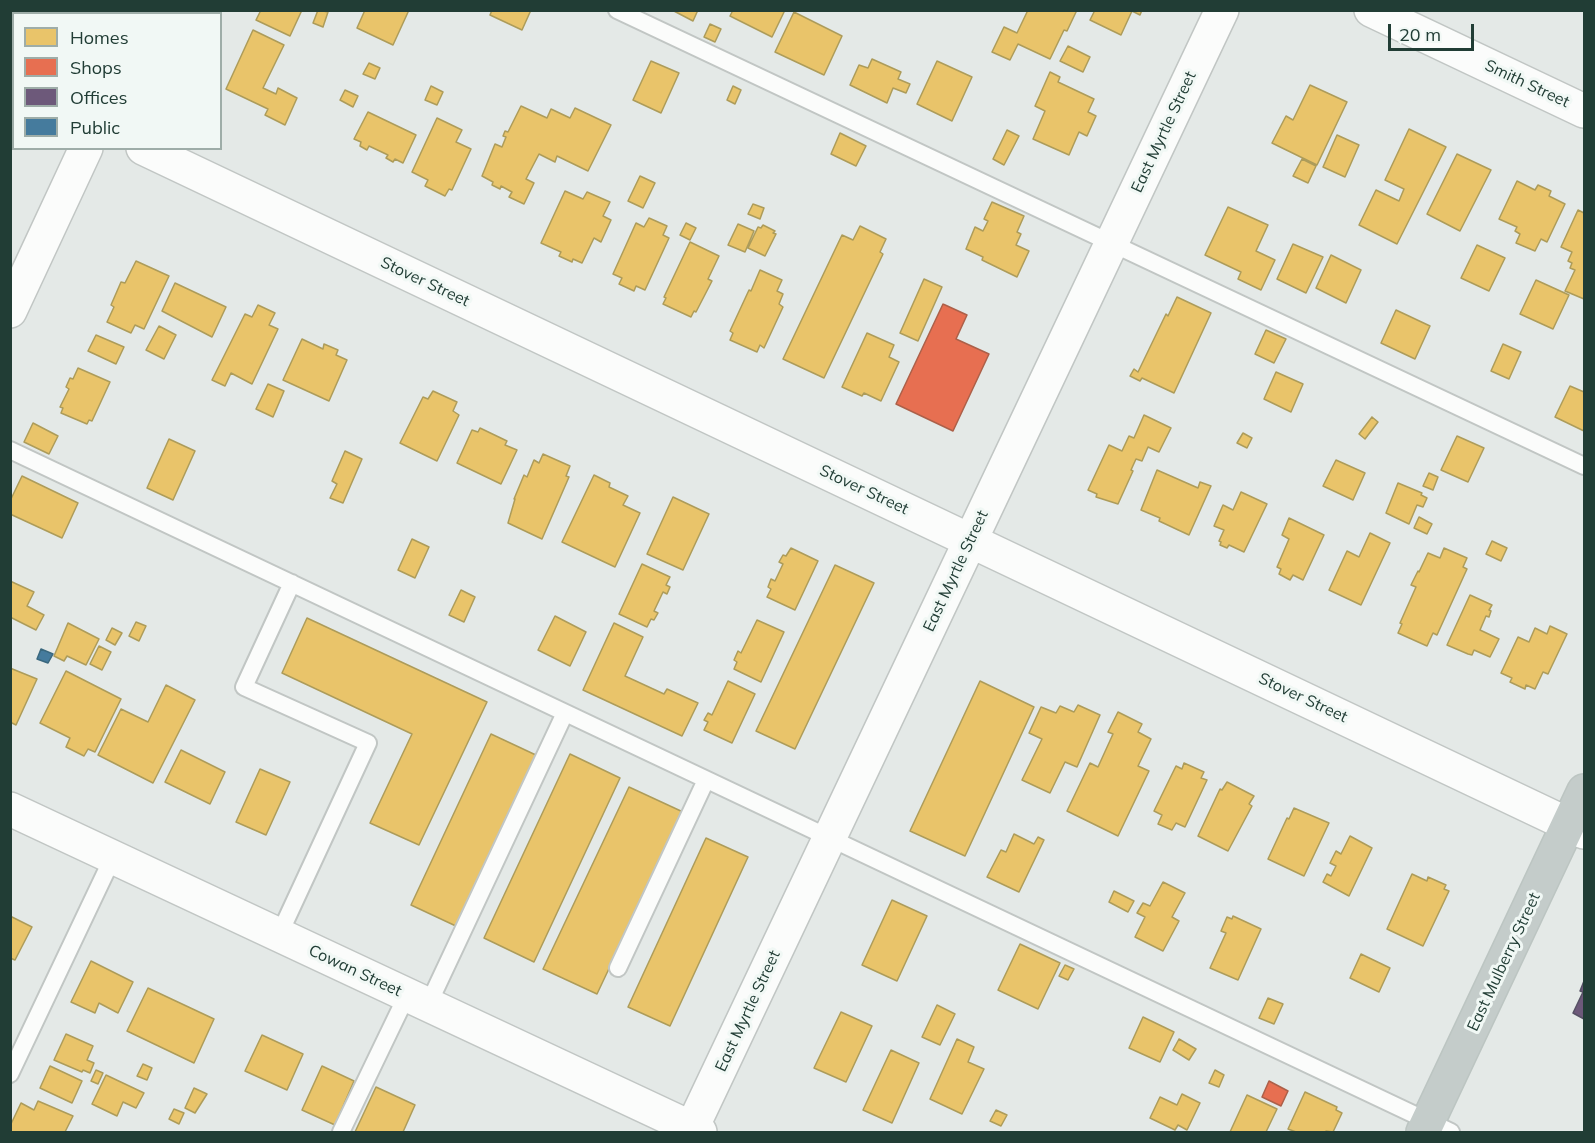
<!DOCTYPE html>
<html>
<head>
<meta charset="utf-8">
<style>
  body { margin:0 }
  #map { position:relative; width:1595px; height:1143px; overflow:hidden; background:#e4e9e7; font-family:Mulish,sans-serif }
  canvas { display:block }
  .frame { position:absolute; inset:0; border:12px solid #213d35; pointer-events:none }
  .legend { position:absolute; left:12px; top:12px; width:210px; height:138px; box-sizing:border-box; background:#f1f8f5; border:2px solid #9eada8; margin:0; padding:8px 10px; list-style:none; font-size:18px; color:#213d35 }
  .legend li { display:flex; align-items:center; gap:12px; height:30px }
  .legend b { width:30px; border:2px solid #9eada8 }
  .scale { position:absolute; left:1388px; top:24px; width:86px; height:27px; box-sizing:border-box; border:3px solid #213d35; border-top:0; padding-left:8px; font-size:18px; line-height:21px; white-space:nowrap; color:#213d35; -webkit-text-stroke:4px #f1f8f5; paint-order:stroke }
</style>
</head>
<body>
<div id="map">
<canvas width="1595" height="1143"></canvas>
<div class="frame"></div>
<ul class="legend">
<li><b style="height:16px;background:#e9c46a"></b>Homes</li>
<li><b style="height:16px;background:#e76f51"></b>Shops</li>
<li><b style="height:16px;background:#6d597a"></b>Offices</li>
<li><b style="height:16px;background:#457b9d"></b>Public</li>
</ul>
<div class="scale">20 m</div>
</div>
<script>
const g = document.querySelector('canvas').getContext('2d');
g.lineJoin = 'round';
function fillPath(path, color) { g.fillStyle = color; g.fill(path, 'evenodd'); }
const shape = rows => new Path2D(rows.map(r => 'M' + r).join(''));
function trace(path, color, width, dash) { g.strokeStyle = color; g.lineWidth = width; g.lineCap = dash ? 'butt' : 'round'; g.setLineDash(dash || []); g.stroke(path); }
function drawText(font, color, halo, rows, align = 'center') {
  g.font = font + ' Mulish,sans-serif'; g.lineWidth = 6; g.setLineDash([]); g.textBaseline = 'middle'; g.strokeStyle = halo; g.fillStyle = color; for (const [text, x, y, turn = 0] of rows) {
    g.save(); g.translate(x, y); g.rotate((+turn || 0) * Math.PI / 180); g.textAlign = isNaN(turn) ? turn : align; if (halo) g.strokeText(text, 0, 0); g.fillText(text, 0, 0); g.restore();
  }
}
const homes = shape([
  [261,10,302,10,290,36,256,20,261,10],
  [318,10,328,12,323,27,313,23,318,10],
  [365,10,409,10,393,45,357,28,365,10],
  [492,10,531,10,522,30,490,15,492,10],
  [672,10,698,10,693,21,672,10],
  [733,10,785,10,772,37,730,16,733,10],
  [1028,10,1077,10,1067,31,1064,30,1050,59,1018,44,1010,60,992,52,1004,27,1017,33,1028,10],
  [1095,10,1142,10,1140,15,1132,11,1121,35,1090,20,1095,10],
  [794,12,842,36,824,75,775,52,794,12],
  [710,24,721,29,715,42,704,37,710,24],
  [253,30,284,45,263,88,276,94,278,88,297,98,285,125,265,115,268,109,226,89,253,30],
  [1068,46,1090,57,1083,72,1060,61,1068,46],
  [872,59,901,72,898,79,910,84,906,93,893,88,887,103,850,85,859,65,868,68,872,59],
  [651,61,679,73,661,113,633,100,651,61],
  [937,61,972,77,952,121,917,104,937,61],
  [369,63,380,68,375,79,363,74,369,63],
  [1050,72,1060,77,1058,82,1094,99,1088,112,1096,116,1087,136,1079,132,1069,155,1033,139,1045,111,1035,106,1050,72],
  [1310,85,1347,102,1317,165,1272,143,1286,116,1293,120,1310,85],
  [431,86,443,92,437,105,425,100,431,86],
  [733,86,741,90,735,104,727,100,733,86],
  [345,90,358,96,353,107,340,100,345,90],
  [521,106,547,118,551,109,570,118,575,108,611,125,588,171,557,156,555,162,539,154,526,179,534,183,524,204,509,197,512,192,501,186,500,189,492,185,493,182,482,176,495,144,502,147,506,137,503,136,505,131,508,132,521,106],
  [368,112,416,135,403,163,395,159,393,162,386,158,388,155,369,146,367,150,360,146,361,142,354,139,368,112],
  [437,118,462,130,456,142,471,149,452,190,449,189,445,196,425,186,428,180,412,172,437,118],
  [1409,129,1446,147,1397,244,1359,225,1376,190,1399,201,1404,189,1385,180,1409,129],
  [1007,130,1019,136,1004,165,993,159,1007,130],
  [840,133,866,146,856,166,831,154,840,133],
  [1337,135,1359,145,1345,177,1323,167,1337,135],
  [1457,154,1491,170,1460,231,1427,214,1457,154],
  [1302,159,1316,166,1308,183,1293,176,1302,159],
  [640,176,655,183,643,208,628,201,640,176],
  [1517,181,1535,190,1538,185,1551,191,1549,196,1565,204,1547,242,1541,239,1535,251,1516,243,1520,234,1515,231,1517,227,1499,219,1517,181],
  [565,191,583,199,587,192,610,202,603,216,611,220,601,242,594,238,582,263,573,259,572,262,559,256,561,252,541,243,565,191],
  [992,202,1024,216,1017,232,1021,234,1016,245,1029,251,1017,277,982,260,983,257,966,249,975,227,983,231,988,221,984,219,992,202],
  [753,204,764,208,760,219,748,214,753,204],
  [1228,207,1268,225,1256,251,1275,260,1261,290,1238,279,1241,272,1205,255,1228,207],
  [1578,210,1584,213,1584,299,1565,291,1575,270,1570,268,1572,263,1568,261,1572,252,1561,247,1578,210],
  [649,218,667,226,663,235,669,238,645,290,636,286,634,291,619,284,622,278,613,274,636,223,644,227,649,218],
  [686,223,696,228,690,240,680,235,686,223],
  [738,224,754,231,745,252,728,245,738,224],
  [763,225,775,231,773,233,776,234,765,256,748,248,758,227,761,228,763,225],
  [860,226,886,239,880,252,883,254,824,378,783,359,842,235,853,240,860,226],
  [690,242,719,256,708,279,712,281,696,312,694,311,691,317,663,304,666,298,664,297,690,242],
  [1293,244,1323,257,1306,293,1277,279,1293,244],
  [1477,245,1505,258,1489,291,1461,278,1477,245],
  [1331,255,1361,270,1346,303,1316,288,1331,255],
  [136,261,169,276,144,329,135,325,131,333,107,322,114,307,111,305,121,282,125,283,136,261],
  [760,270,782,280,777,291,783,294,779,304,783,307,764,348,760,345,757,352,730,340,733,333,730,331,749,290,751,291,760,270],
  [924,279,942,287,918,341,900,333,924,279],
  [1536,280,1569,295,1553,329,1520,314,1536,280],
  [175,283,226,307,212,337,162,311,175,283],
  [1177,297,1211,313,1174,393,1142,378,1140,381,1130,376,1134,369,1138,372,1166,314,1168,316,1177,297],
  [258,305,275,313,269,325,278,329,252,384,231,373,225,386,212,380,245,314,252,317,258,305],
  [1396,310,1430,326,1415,359,1381,343,1396,310],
  [159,326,176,335,164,359,146,350,159,326],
  [1266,330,1286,339,1274,363,1255,354,1266,330],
  [867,333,894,345,889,357,899,362,881,401,864,393,862,396,842,387,867,333],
  [96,335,124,347,116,364,88,351,96,335],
  [302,339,323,349,324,344,338,350,336,355,347,360,329,401,283,380,302,339],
  [1503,344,1521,352,1509,379,1491,371,1503,344],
  [78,368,110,382,92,421,89,420,87,424,61,413,63,408,60,407,69,389,66,387,70,378,73,379,78,368],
  [1276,372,1303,384,1291,412,1264,399,1276,372],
  [268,384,284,391,273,417,256,409,268,384],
  [1570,386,1584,392,1584,431,1555,417,1570,386],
  [433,391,457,402,453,411,459,415,437,461,400,443,423,397,428,399,433,391],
  [1144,415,1171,428,1159,452,1148,447,1142,461,1136,459,1131,470,1133,471,1118,504,1096,497,1097,494,1088,490,1109,445,1122,451,1129,436,1134,438,1144,415],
  [1372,417,1378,422,1365,439,1359,434,1372,417],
  [33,423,58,436,49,454,24,442,33,423],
  [480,428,507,441,505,445,517,450,501,484,457,463,472,430,478,432,480,428],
  [1243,433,1252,438,1247,448,1237,443,1243,433],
  [1457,436,1484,448,1468,482,1441,470,1457,436],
  [169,439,195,451,173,500,147,488,169,439],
  [345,451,362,459,343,503,330,498,337,484,332,481,345,451],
  [543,454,570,466,566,476,569,477,542,539,508,523,515,499,514,499,524,475,527,477,534,460,539,463,543,454],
  [1336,460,1365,473,1353,500,1323,486,1336,460],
  [1157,470,1198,488,1200,482,1211,486,1189,535,1159,521,1160,518,1141,510,1157,470],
  [1429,473,1438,477,1433,490,1423,486,1429,473],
  [594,475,610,483,609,487,628,496,623,505,640,513,615,567,562,542,594,475],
  [22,476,78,503,62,538,10,514,10,501,22,476],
  [1398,483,1422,493,1421,495,1427,498,1423,507,1417,505,1409,524,1386,513,1398,483],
  [1241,492,1267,504,1244,552,1229,545,1227,548,1220,545,1221,542,1219,541,1224,530,1214,526,1223,505,1233,510,1241,492],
  [673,497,709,514,683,570,647,554,673,497],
  [1419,517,1432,524,1427,534,1414,528,1419,517],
  [1289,518,1324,535,1303,580,1293,575,1290,580,1279,574,1281,569,1277,567,1289,539,1282,535,1289,518],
  [1370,533,1390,543,1361,605,1329,590,1347,551,1359,557,1370,533],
  [412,539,429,547,415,578,398,570,412,539],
  [1492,541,1507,548,1501,561,1486,554,1492,541],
  [791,548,818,561,795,610,767,597,771,589,768,587,771,579,775,581,783,564,779,562,783,555,786,556,791,548],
  [1444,548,1467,558,1463,567,1467,569,1437,635,1433,633,1427,646,1398,633,1402,624,1400,623,1416,587,1411,585,1418,571,1419,572,1428,553,1440,558,1444,548],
  [642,564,670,577,666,585,670,587,667,594,663,592,654,611,658,613,654,620,651,619,647,627,619,614,642,564],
  [835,565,874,583,795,749,756,731,835,565],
  [10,581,34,592,27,606,44,615,36,630,10,617,10,581],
  [461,590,475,597,464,622,449,615,461,590],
  [1470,595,1492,605,1489,610,1491,611,1489,617,1486,616,1480,630,1499,639,1490,657,1474,650,1472,655,1468,654,1447,645,1470,595],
  [555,616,586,632,570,666,538,650,555,616],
  [307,618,487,702,419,845,370,823,412,734,282,673,307,618],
  [757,620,784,632,761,682,734,669,737,662,734,660,738,651,741,653,757,620],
  [136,622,146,626,139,641,129,636,136,622],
  [68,623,99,639,86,665,67,656,64,661,54,656,68,623],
  [614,623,643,637,625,676,664,694,667,689,698,703,682,736,583,690,614,623],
  [1550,626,1567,634,1548,674,1543,672,1535,689,1526,685,1525,689,1510,682,1512,678,1501,673,1518,637,1529,642,1535,628,1547,634,1550,626],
  [112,628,122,633,115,645,106,640,112,628],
  [99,646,111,652,102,670,90,664,99,646],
  [10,668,37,679,16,725,10,722,10,668],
  [66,671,121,699,95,752,88,749,84,756,66,747,70,738,40,723,66,671],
  [728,681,755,694,732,743,704,730,708,722,704,720,708,713,712,715,728,681],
  [980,681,1034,707,965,856,910,831,980,681],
  [166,685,195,700,153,783,98,755,121,709,148,722,166,685],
  [1078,705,1100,715,1077,767,1065,762,1050,793,1022,780,1042,739,1029,733,1041,707,1056,713,1060,706,1074,712,1078,705],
  [1118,712,1142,724,1138,732,1151,739,1138,766,1149,771,1118,836,1067,811,1090,763,1098,767,1113,734,1108,732,1118,712],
  [491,734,538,756,458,927,411,905,491,734],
  [181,750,225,772,210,804,165,782,181,750],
  [570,754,620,778,534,962,484,938,570,754],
  [1184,763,1204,772,1201,778,1207,780,1185,827,1176,823,1172,830,1158,824,1162,815,1154,811,1176,766,1182,769,1184,763],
  [260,769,290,782,266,835,236,822,260,769],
  [1227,782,1254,796,1249,804,1252,806,1228,851,1198,836,1220,789,1222,790,1227,782],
  [629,787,683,812,597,994,543,969,629,787],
  [1294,808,1329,823,1304,876,1268,859,1287,818,1289,819,1294,808],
  [1014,834,1034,844,1038,837,1044,840,1019,892,987,877,1001,850,1006,852,1014,834],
  [1350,836,1372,848,1349,896,1323,882,1327,874,1331,876,1336,866,1330,863,1336,851,1341,854,1350,836],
  [706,838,748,857,670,1026,628,1007,706,838],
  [1412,874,1427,881,1428,877,1446,885,1444,889,1449,891,1423,946,1387,929,1412,874],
  [1163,882,1185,893,1172,917,1179,921,1163,951,1135,937,1145,917,1137,913,1143,903,1150,906,1163,882],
  [1114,891,1134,901,1128,912,1109,902,1114,891],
  [892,900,927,916,897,981,862,965,892,900],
  [10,916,32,927,15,960,10,958,10,916],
  [1233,916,1261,929,1238,980,1210,968,1226,933,1221,931,1227,917,1232,919,1233,916],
  [1020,944,1060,963,1038,1009,998,990,1020,944],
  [1361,954,1390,968,1379,992,1350,978,1361,954],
  [91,961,133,982,118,1013,99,1003,95,1013,71,1002,91,961],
  [1065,965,1074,969,1068,980,1059,976,1065,965],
  [148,988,214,1019,194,1063,127,1031,148,988],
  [1268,998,1283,1004,1274,1024,1259,1018,1268,998],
  [937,1005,955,1014,940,1045,922,1037,937,1005],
  [841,1012,872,1026,846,1082,814,1068,841,1012],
  [1143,1017,1174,1032,1160,1062,1129,1048,1143,1017],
  [66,1034,93,1046,87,1060,94,1063,90,1073,83,1070,82,1072,54,1060,66,1034],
  [262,1035,303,1054,287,1090,245,1071,262,1035],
  [957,1039,974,1047,968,1062,984,1069,962,1114,930,1099,957,1039],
  [1179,1039,1196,1049,1189,1060,1173,1050,1179,1039],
  [891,1050,919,1063,892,1123,863,1110,891,1050],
  [143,1064,152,1068,147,1080,137,1076,143,1064],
  [50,1066,82,1081,72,1103,40,1088,50,1066],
  [322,1066,354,1081,335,1125,302,1110,322,1066],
  [96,1070,103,1073,98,1084,91,1081,96,1070],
  [1215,1070,1224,1075,1219,1087,1209,1083,1215,1070],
  [106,1075,144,1093,136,1108,123,1102,117,1116,92,1104,106,1075],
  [376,1087,415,1105,403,1132,355,1132,376,1087],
  [194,1088,207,1094,195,1113,185,1108,194,1088],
  [1305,1092,1337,1107,1336,1110,1342,1113,1333,1132,1326,1131,1326,1132,1296,1132,1288,1129,1305,1092],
  [1182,1094,1200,1103,1187,1130,1178,1125,1175,1130,1150,1118,1160,1097,1177,1105,1182,1094],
  [1247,1095,1277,1109,1266,1132,1230,1132,1247,1095],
  [38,1101,73,1116,65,1132,10,1132,10,1126,21,1103,34,1110,38,1101],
  [174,1109,184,1113,179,1124,169,1119,174,1109],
  [996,1110,1007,1115,1001,1126,990,1121,996,1110]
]);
const shops = shape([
  [943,304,967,315,956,339,989,354,953,431,896,404,943,304],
  [1269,1081,1288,1091,1281,1106,1262,1097,1269,1081]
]);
const offices = shape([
  [1584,981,1584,1019,1573,1013,1583,992,1580,991,1584,981]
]);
const public = shape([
  [41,649,53,654,48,663,37,659,41,649]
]);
const service = shape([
  [617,10,1584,466],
  [10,450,1451,1132],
  [279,935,368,743,244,687,292,583],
  [618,968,706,780],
  [428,1005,565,713],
  [10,1074,113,857],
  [341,1132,407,995]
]);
const minor = shape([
  [1371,10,1584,111],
  [150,14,151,10],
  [10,86,14,87],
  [143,148,1584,832],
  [10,311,86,148],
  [10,809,700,1132],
  [690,1132,1222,10]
]);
const trunk = shape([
  [1423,1132,1584,791]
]);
const streetNames = [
  ["Smith Street",1527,84,25],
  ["East Myrtle Street",1164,132,-65],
  ["Stover Street",425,282,25],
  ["Stover Street",864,490,25],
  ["East Myrtle Street",956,571,-65],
  ["Stover Street",1303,698,25],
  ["East Mulberry Street",1504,962,-65],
  ["Cowan Street",355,971,25],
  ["East Myrtle Street",748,1011,-65]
];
fillPath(homes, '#e9c46a');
trace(homes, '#ad9c5a', 1.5);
fillPath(shops, '#e76f51');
trace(shops, '#ac6049', 1.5);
fillPath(offices, '#6d597a');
trace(offices, '#565165', 1.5);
fillPath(public, '#457b9d');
trace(public, '#3a687e', 1.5);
trace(service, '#c1c6c4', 20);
trace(minor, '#c1c6c4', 36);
trace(trunk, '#bcc5c2', 36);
trace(service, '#fbfcfb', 16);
trace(minor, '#fbfcfb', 33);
trace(trunk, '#c4ccca', 33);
drawText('16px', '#213d35', '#f1f8f5', streetNames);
</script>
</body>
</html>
